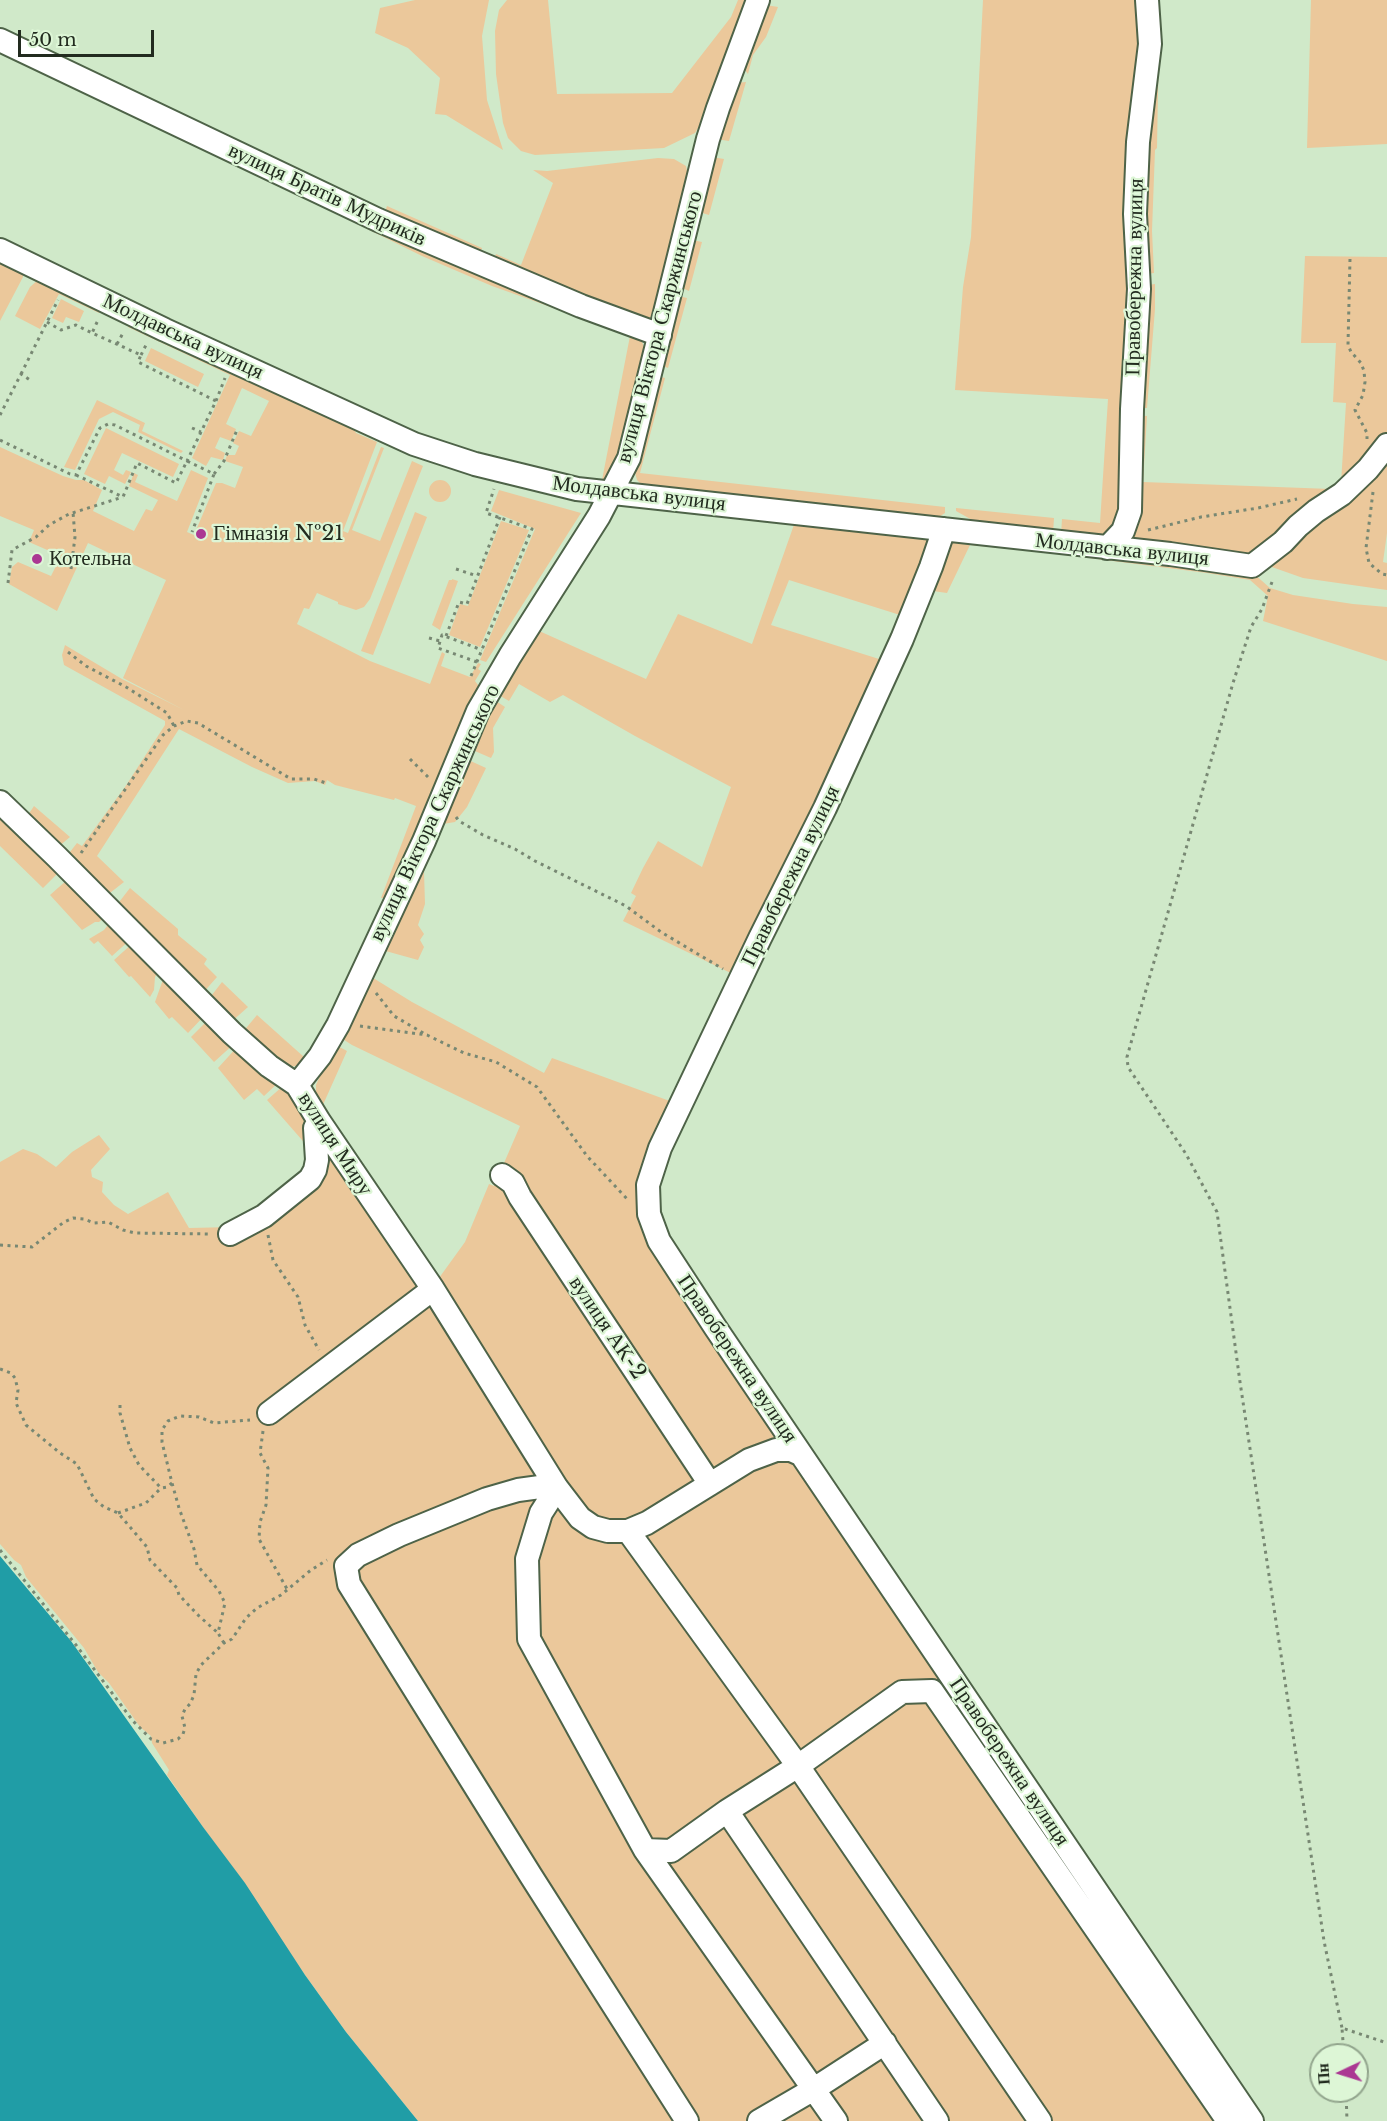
<!DOCTYPE html>
<html>
<head>
<meta charset="utf-8">
<style>
  body { margin:0 }
  #map { position:relative; width:1387px; height:2121px; overflow:hidden; background:#d0e9c9; font-family:"Libre Baskerville",serif }
  canvas { display:block }
  .north { position:absolute; left:1309px; top:2043px; width:60px; height:60px; box-sizing:border-box; background:#ddf6d6; border:2px solid #92a58d; border-radius:50%; rotate:266deg; font-size:16px; font-weight:700; line-height:24px; text-align:center; color:#222b1f }
  .north::after { content:''; display:block; margin:auto; width:21px; height:27px; background:#ab3893; clip-path:polygon(50% 0,100% 100%,50% 72%,0 100%) }
  .scale { position:absolute; left:18px; top:30px; width:136px; height:27px; box-sizing:border-box; border:3px solid #222b1f; border-top:0; padding-left:8px; font-size:18px; line-height:21px; white-space:nowrap; color:#222b1f; -webkit-text-stroke:4px #ddf6d6; paint-order:stroke }
</style>
</head>
<body>
<div id="map">
<canvas width="1387" height="2121"></canvas>
<div class="north">Пн</div>
<div class="scale">50 m</div>
</div>
<script>
const g = document.querySelector('canvas').getContext('2d');
g.lineJoin = 'round';
function fillPath(path, color) { g.fillStyle = color; g.fill(path, 'evenodd'); }
const shape = rows => new Path2D(rows.map(r => 'M' + r).join(''));
function trace(path, color, width, dash) { g.strokeStyle = color; g.lineWidth = width; g.lineCap = dash ? 'butt' : 'round'; g.setLineDash(dash || []); g.stroke(path); }
function drawText(font, color, halo, rows, align = 'center') {
  g.font = font + ' "Libre Baskerville",serif'; g.lineWidth = 4.5; g.setLineDash([]); g.textBaseline = 'middle'; g.strokeStyle = halo; g.fillStyle = color; for (const [text, x, y, turn = 0] of rows) {
    g.save(); g.translate(x, y); g.rotate((+turn || 0) * Math.PI / 180); g.textAlign = isNaN(turn) ? turn : align; if (halo) g.strokeText(text, 0, 0); g.fillText(text, 0, 0); g.restore();
  }
}
const green = shape([
  [415,0,489,0,482,36,487,100,503,150,446,115,435,114,440,78,408,48,375,33,380,8],
  [507,0,548,0,557,94,672,93,731,17,738,0,749,0,703,120,695,133,664,148,535,155,521,151,508,138,503,123,496,74,495,31,499,10],
  [983,0,1143,0,1124,520,1106,540,1061,535,1062,519,1100,523,1108,399,955,390,963,287,971,237],
  [1311,0,1387,0,1387,144,1307,148],
  [766,5,778,7,766,37,753,55,748,74,741,65],
  [1159,36,1157,148,1155,150,1152,231,1154,273,1141,275,1139,237],
  [746,82,729,141,716,139,736,83],
  [202,147,578,311,576,316,492,286,422,256],
  [712,157,724,159,709,215,699,212],
  [658,158,674,159,686,166,689,181,658,310,646,321,493,263,496,254,521,265,553,183,533,170,547,171],
  [387,206,482,248,479,257,384,215],
  [692,240,702,242,689,291,680,287],
  [0,256,23,273,23,277,0,321],
  [1305,256,1387,257,1387,440,1362,471,1247,559,1119,542,1137,415,1147,416,1143,482,1331,489,1341,483,1346,403,1333,402,1336,343,1301,343],
  [39,279,101,309,99,313,59,294,40,329,15,316,30,287],
  [1155,284,1155,309,1147,408,1137,408,1141,286],
  [678,296,687,298,668,368,660,365],
  [61,299,84,311,79,322,66,317,63,323,52,318],
  [583,313,634,333,642,342,646,352,620,461,606,484,542,473,543,469,596,482,602,480,630,336,581,318],
  [130,323,353,427,356,433,377,442,343,531,348,533,381,447,384,448,352,530,380,541,412,461,423,466,370,599,364,607,356,610,338,604,338,602,317,593,309,609,304,608,297,624,370,661,430,684,442,652,445,654,441,666,470,677,478,663,481,664,478,669,481,671,475,681,481,689,384,898,381,898,416,806,395,798,394,800,335,785,327,780,325,785,315,781,288,783,252,767,179,729,97,856,124,882,106,896,66,857,77,843,82,846,125,787,165,725,165,721,64,665,62,655,65,645,122,679,184,710,123,678,166,580,88,543,57,611,9,584,12,567,18,562,51,576,61,556,29,542,34,530,0,516,0,447,63,476,76,480,84,480,102,490,93,511,134,531,146,509,152,511,158,500,129,486,134,473,138,475,135,482,177,501,191,470,208,478,187,532,194,535,216,483,222,483,235,488,243,467,225,461,227,455,235,455,239,446,233,443,239,431,251,436,269,401,242,388,226,424,236,429,231,441,220,437,215,448,225,453,223,460,211,457,206,466,192,458,230,375,128,327],
  [151,348,204,374,198,387,145,361],
  [661,377,665,378,640,473,945,507,945,513,934,520,644,487,637,480,634,469,657,379],
  [97,400,145,423,142,431,183,451,181,453,138,432,140,425,113,412,99,419,75,470,64,467],
  [106,428,179,464,173,477,122,453,114,470,123,475,126,470,131,472,125,484,109,476,105,484,84,474],
  [1387,451,1387,533,1383,562,1387,563,1387,590,1303,578,1269,566],
  '429 491a11 11 0 1 1 22 0a11 11 0 1 1-22 0Z',
  [499,490,581,513,486,662,480,660,535,529,491,511],
  [956,508,1054,518,1053,534,983,526,956,511],
  [415,512,427,517,373,655,361,651],
  [796,519,927,535,935,549,739,977,623,921,636,896,631,893,643,868,658,841,702,867,731,787,635,736,563,695,550,702,519,684,509,701,497,694,537,630,646,679,678,614,752,644],
  [789,580,900,615,879,659,771,625],
  [501,521,529,530,480,647,449,635,460,604,468,606],
  [950,538,1253,573,1270,588,1293,595,1353,604,1387,607,1387,661,1263,621,1268,596,1250,580,1207,573,1042,552,970,545,947,593,926,590],
  [452,579,458,581,440,630,432,625,449,580,452,580],
  [493,699,505,707,493,728,494,752,491,758,468,748],
  [464,758,486,768,467,807,455,822,443,824,427,861,424,872,425,904,418,925,424,934,420,940,424,947,418,960,382,950,370,976,412,1002,544,1073,552,1058,678,1104,645,1197,792,1446,715,1477,501,1170,520,1126,352,1045,338,1036],
  [34,806,70,837,57,848,26,818],
  [0,811,58,867,56,875,43,888,0,846],
  [67,880,107,915,99,922,95,922,82,930,50,895],
  [130,888,178,929,178,935,207,959,204,964,217,977,202,994,116,906],
  [112,920,131,939,112,956,98,941,94,944,89,939,104,930],
  [134,942,160,969,155,977,154,990,150,997,131,976,129,977,114,960],
  [165,974,205,1015,188,1033,172,1017,169,1019,155,1002],
  [222,982,248,1007,230,1023,208,1000],
  [257,1015,304,1057,332,1019,305,1061,297,1066,287,1067,242,1033],
  [209,1019,235,1043,214,1062,191,1037],
  [334,1044,347,1051,322,1107,316,1099,316,1085],
  [238,1046,279,1082,264,1096,257,1089,244,1100,218,1068],
  [283,1086,312,1121,311,1183,319,1135,431,1298,601,1536,748,1466,789,1456,1244,2121,418,2121,346,2032,305,1975,167,1775,169,1770,152,1743,151,1736,140,1727,109,1683,98,1672,84,1648,26,1577,21,1565,14,1560,0,1544,0,1162,23,1149,37,1154,56,1167,72,1152,99,1135,110,1149,91,1170,92,1177,103,1182,102,1192,114,1205,128,1214,168,1192,189,1228,233,1227,309,1173,309,1148,267,1100],
  [498,1177,703,1476,638,1523,590,1521,439,1278,465,1242,489,1184,494,1186]
]);
const water = shape([
  [0,1556,71,1641,203,1827,245,1883,305,1975,346,2032,418,2121,0,2121]
]);
const path = shape([
  [1350,259,1348,345,1351,352,1361,363,1364,371,1365,382,1363,395,1355,410,1367,433,1367,439],
  [47,322,61,330,76,325,92,333],
  [117,344,123,333],
  [141,355,147,343],
  [21,374,58,300],
  [216,401,225,378],
  [0,415,21,374,30,380],
  [192,428,201,432],
  [0,440,70,474,76,475,100,428,108,424,115,425,187,461,216,401,138,362,141,355,92,333,99,318],
  [214,474,224,461,237,430],
  [76,475,123,497,137,463,176,483,187,461,214,474,192,532],
  [1373,492,1366,548,1369,563,1382,574,1387,575],
  [1148,530,1201,517,1258,508,1297,499],
  [71,569,75,537,73,512],
  [456,569,477,576],
  [1272,582,1262,609,1251,627,1233,683,1127,1057,1128,1067,1186,1154,1217,1212,1240,1382,1324,1941,1342,2028],
  [8,583,12,550,36,537,49,525,69,514,123,497],
  [446,636,459,602,467,604,500,517],
  [429,638,440,641],
  [68,652,86,666,126,687,167,713,174,726],
  [477,662,438,648,442,635,482,650],
  [471,676,532,529,486,513,494,489],
  [410,759,428,777],
  [456,817,459,821,483,835,515,849,535,861,626,906,661,932,723,969],
  [81,853,163,735,174,726,187,721,198,723,291,779,314,779,326,783],
  [376,993,394,1016,425,1034],
  [360,1026,427,1035,464,1053,496,1062,537,1087,587,1156,628,1200],
  [268,1235,273,1260,298,1297,305,1325,319,1350],
  [0,1245,32,1247,64,1222,73,1218,84,1219,94,1223,108,1222,123,1230,135,1233,210,1234],
  [0,1369,11,1373,15,1378,18,1390,16,1403,26,1425,60,1453,77,1464,94,1499,104,1507,118,1513,147,1547,150,1560,177,1588,179,1595,199,1616,218,1633],
  [120,1405,120,1413,130,1448,139,1465,161,1488,167,1487,172,1483],
  [263,1431,260,1453,268,1468,266,1505,260,1522,259,1539,287,1589],
  [118,1513,146,1503,161,1488],
  [0,1550,76,1645,133,1721,151,1739,163,1743,178,1739,183,1734,185,1728,182,1716,185,1709,190,1704,194,1695,196,1674,201,1665,224,1643,232,1639,246,1618,257,1608,281,1595,311,1570,327,1560],
  [224,1643,218,1633,225,1603,219,1591,197,1565,194,1549,179,1508,172,1483,162,1442,162,1430,168,1421,180,1416,199,1417,214,1423,250,1420],
  [1344,2055,1342,2028,1387,2043],
  [1346,2091,1347,2121]
]);
const minor = shape([
  [0,40,378,220,581,306,660,335],
  [0,250,165,330,414,444,475,464,577,489,1170,554,1252,566,1283,542,1298,526,1316,511,1342,494,1368,469,1387,445],
  [944,529,931,567,902,639,825,808,760,938,660,1148,648,1185,649,1214,659,1241,715,1327,1252,2121],
  [1107,548,1123,531,1130,511,1132,409,1139,289,1135,214,1138,142,1150,44,1147,0],
  [0,802,57,857,232,1033,269,1066,297,1085,319,1121,433,1289,557,1488,580,1518,593,1527,608,1531,628,1531,647,1523,749,1460,776,1450,791,1450,800,1454],
  [297,1085,320,1056,338,1025,424,841,478,711,510,656,599,516,629,458,708,139,718,108,758,0],
  [502,1175,513,1183,520,1197,710,1484],
  [230,1234,264,1216,310,1179,315,1170,317,1160,315,1128,319,1121],
  [269,1413,433,1289],
  [557,1488,540,1487,518,1490,487,1499,399,1535,358,1555,346,1566,349,1584,531,1876,687,2121],
  [557,1488,541,1513,527,1559,529,1639,645,1850,836,2121],
  [628,1531,798,1766,1040,2121],
  [727,1811,937,2121],
  [645,1850,671,1851,727,1811,798,1766,902,1692,932,1691,1228,2121],
  [759,2121,814,2089,885,2043]
]);
const markers = [
  [201,534,6,"#ab3893"],
  [37,559,6,"#ab3893"]
];
const streetNames = [
  ["вулиця Братів Мудриків",327,195,25],
  ["Правобережна вулиця",1135,277,-89],
  ["вулиця Віктора Скаржинського",660,327,-75],
  ["Молдавська вулиця",183,337,25],
  ["Молдавська вулиця",639,494,7],
  ["Молдавська вулиця",1122,550,6],
  ["вулиця Віктора Скаржинського",435,813,-65],
  ["Правобережна вулиця",791,876,-64],
  ["вулиця Миру",335,1144,57],
  ["вулиця АК-2",607,1328,56],
  ["Правобережна вулиця",737,1359,56],
  ["Правобережна вулиця",1009,1762,56]
];
const poiNames = [
  ["Гімназія №21",213,534],
  ["Котельна",49,559]
];
fillPath(green, '#ebc89b');
fillPath(water, '#209da6');
trace(minor, '#4e6348', 26);
trace(path, '#788873', 3, [3, 4.5]);
trace(minor, '#fff', 22);
for (const [x, y, r, color] of markers) { const dot = new Path2D(); dot.arc(x, y, r, 0, 2 * Math.PI); g.fillStyle = color; g.fill(dot); trace(dot, '#ddf6d6', 2); }
drawText('21px', '#222b1f', '#ddf6d6', streetNames);
drawText('21px', '#222b1f', '#ddf6d6', poiNames, 'left');
</script>
</body>
</html>
